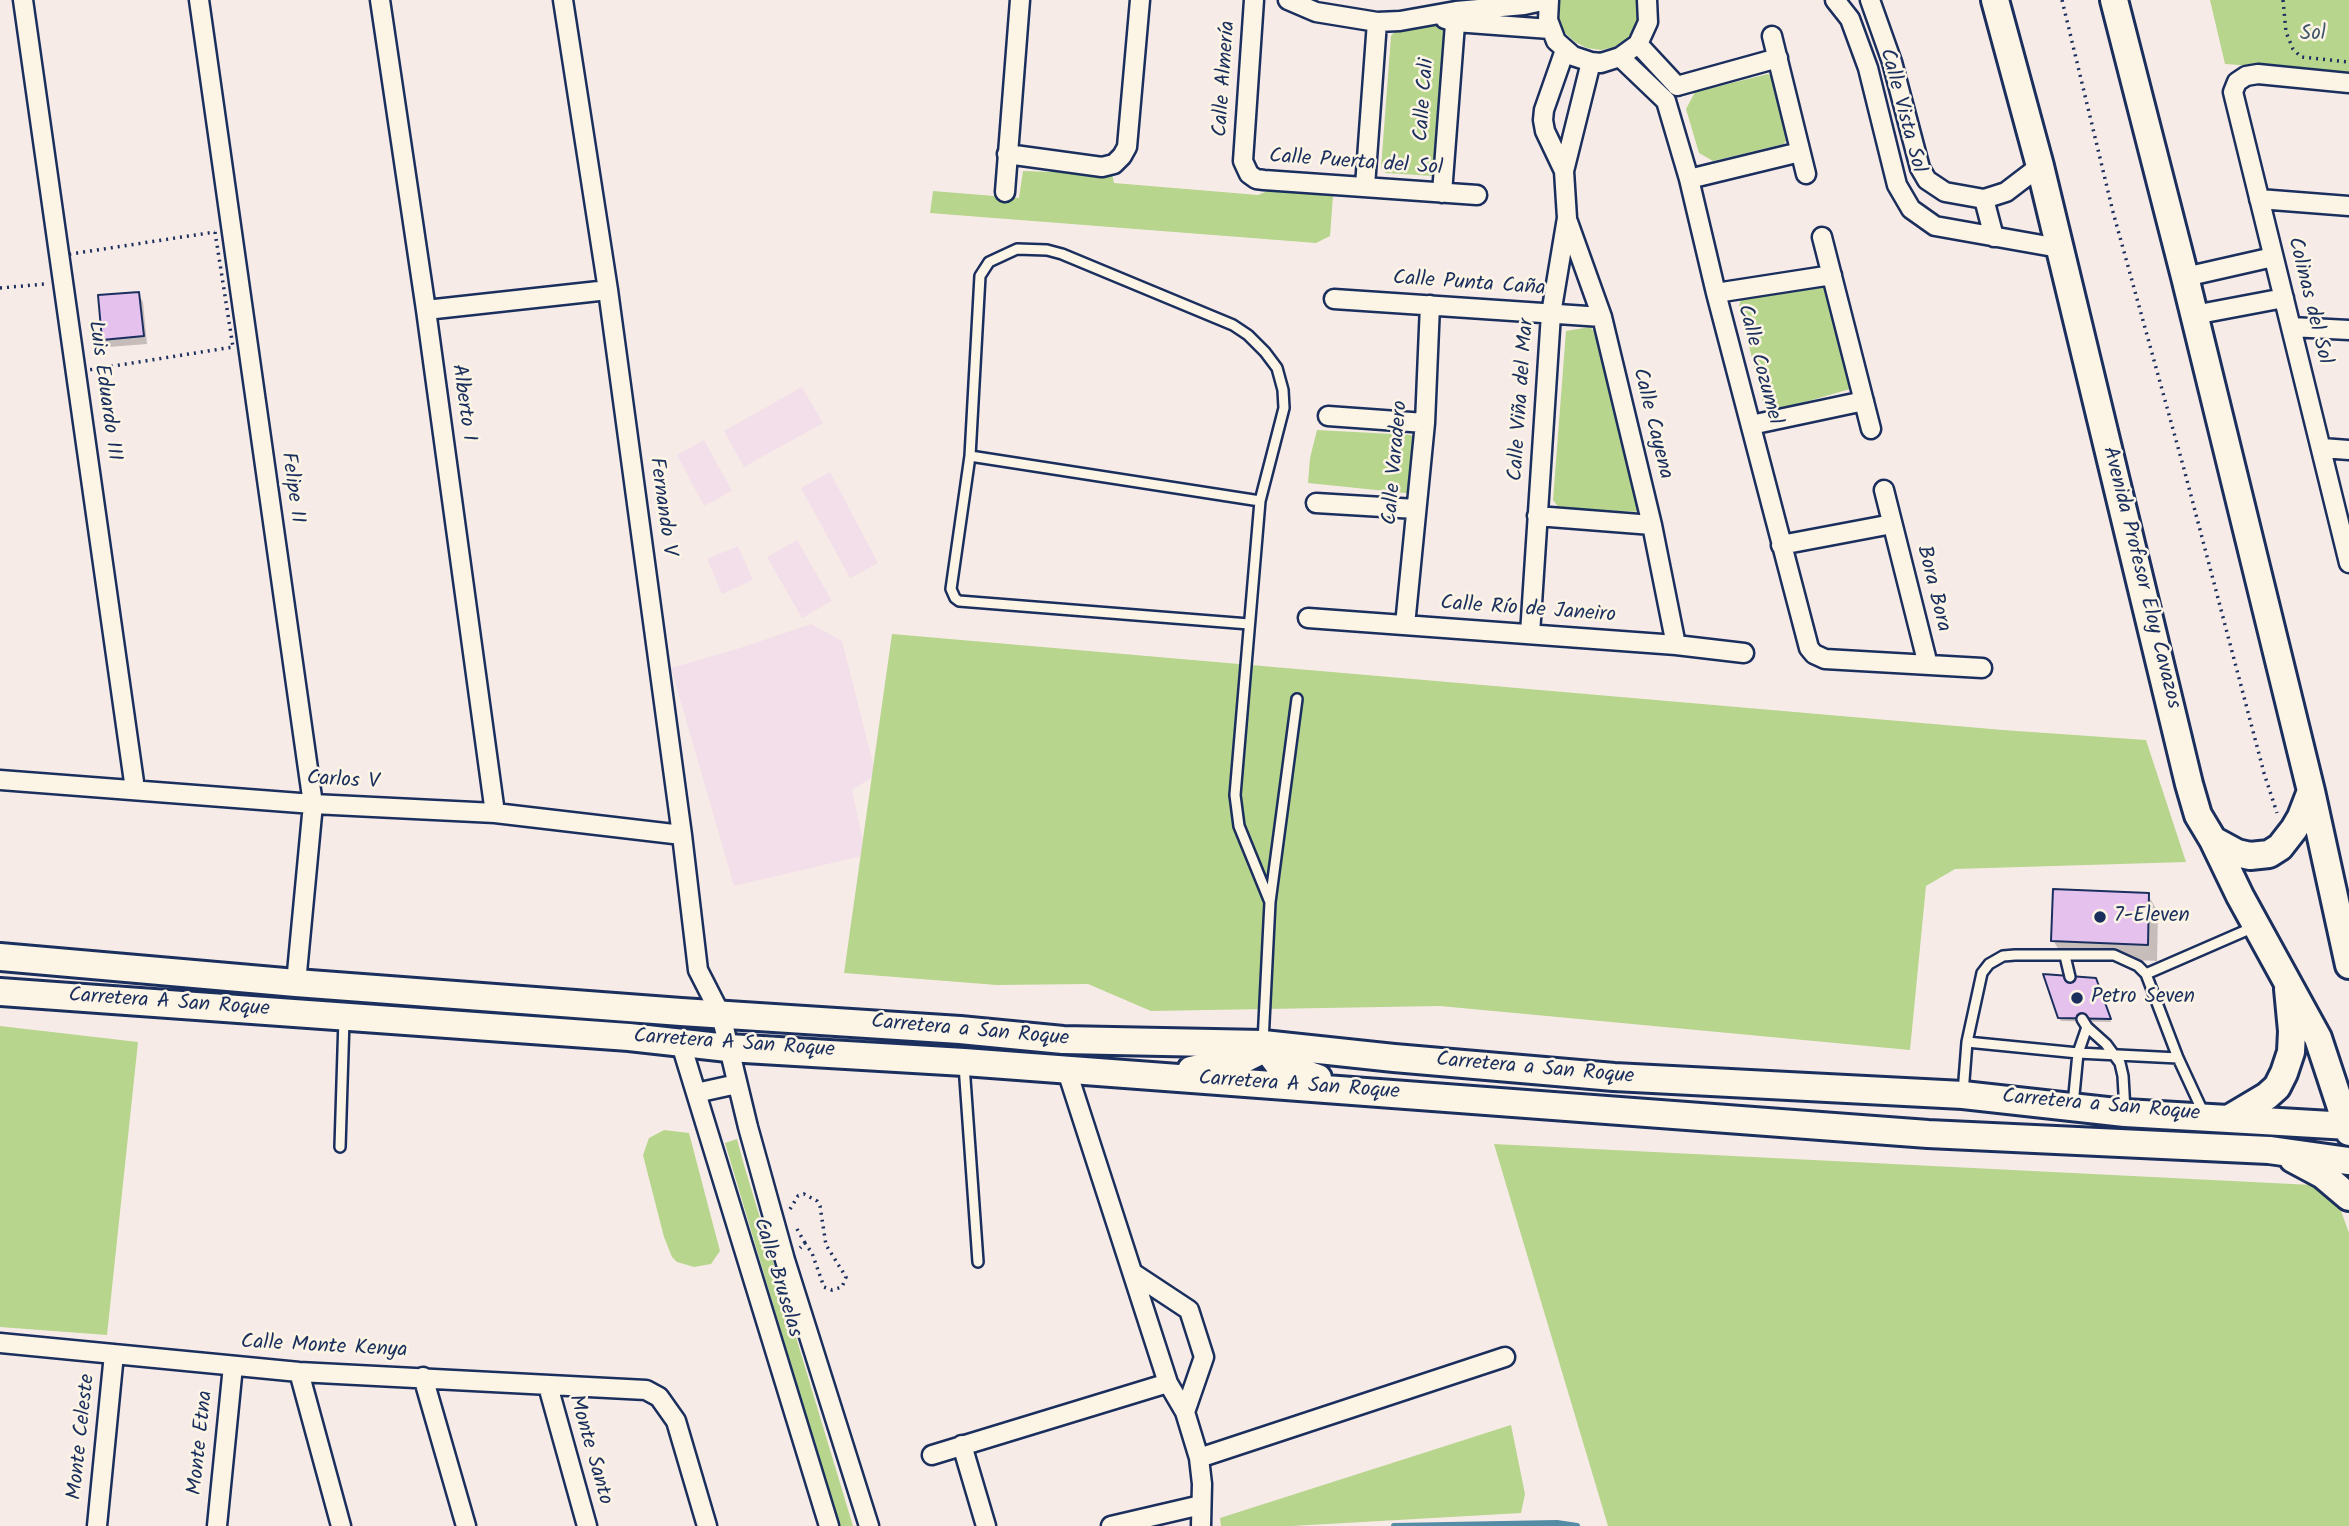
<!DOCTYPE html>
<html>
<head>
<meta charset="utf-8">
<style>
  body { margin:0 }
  canvas { display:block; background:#f7ebe7 }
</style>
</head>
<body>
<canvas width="2349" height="1526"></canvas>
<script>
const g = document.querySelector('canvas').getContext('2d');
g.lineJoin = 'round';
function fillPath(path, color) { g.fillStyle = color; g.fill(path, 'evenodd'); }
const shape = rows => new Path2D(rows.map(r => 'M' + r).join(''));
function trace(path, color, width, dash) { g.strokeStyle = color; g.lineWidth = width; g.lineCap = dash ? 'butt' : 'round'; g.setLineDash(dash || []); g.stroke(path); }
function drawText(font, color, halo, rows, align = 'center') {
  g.font = font + ' Kalam,sans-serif'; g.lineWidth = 5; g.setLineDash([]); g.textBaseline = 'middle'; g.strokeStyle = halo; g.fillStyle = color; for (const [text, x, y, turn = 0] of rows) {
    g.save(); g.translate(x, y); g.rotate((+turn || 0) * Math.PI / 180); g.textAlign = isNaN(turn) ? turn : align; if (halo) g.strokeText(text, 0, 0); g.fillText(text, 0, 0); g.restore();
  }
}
const built = shape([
  [802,387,823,423,744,467,724,431],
  [704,440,732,491,704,506,677,455],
  [830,472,878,563,850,578,801,488],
  [797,540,832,601,802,618,767,557],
  [738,546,753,580,722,594,707,559],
  [811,624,842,641,876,775,852,790,866,855,734,886,671,668,740,648]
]);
const green = shape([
  [1560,0,1637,0,1638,19,1633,31,1625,41,1614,47,1601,50,1587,48,1575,42,1565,33,1559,20],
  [2210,0,2349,0,2349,73,2225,64],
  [1444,24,1449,30,1438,170,1433,176,1386,173,1381,168,1391,36,1397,29],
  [1768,74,1774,77,1789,136,1784,144,1713,161,1699,153,1686,109,1695,92],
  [1023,171,1112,174,1114,183,1258,195,1270,190,1333,196,1330,236,1316,243,930,213,933,191,1019,198],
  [1822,280,1830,286,1854,382,1850,389,1774,411,1764,406,1739,306,1741,299],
  [1590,327,1599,337,1641,512,1559,508,1553,500,1566,331],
  [1317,430,1411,435,1419,442,1415,494,1308,483,1310,458],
  [892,634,2003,730,2146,740,2186,862,1955,869,1926,886,1910,1050,1440,1006,1151,1011,1088,984,997,985,844,973],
  [0,1026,138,1042,107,1335,0,1327],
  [664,1130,689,1133,720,1251,711,1264,694,1267,677,1262,672,1257,664,1237,643,1155,649,1138],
  [737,1139,744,1165,853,1526,839,1526,725,1143],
  [1494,1144,2332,1186,2349,1233,2349,1526,1608,1526],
  [1511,1425,1525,1494,1521,1513,1292,1526,1221,1526,1220,1518]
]);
const shadow = shape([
  [138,293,143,302,147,344,109,347,104,339],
  [2148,895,2158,912,2157,961,2063,957,2053,940],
  [2097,984,2111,1022,2061,1021,2059,1018]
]);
const stream = shape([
  [1394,1526,1557,1523,1577,1526]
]);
const building = shape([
  [139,292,144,336,102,340,98,295,139,292],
  [2053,889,2149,893,2148,945,2051,941,2053,889],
  [2043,974,2096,978,2111,1019,2058,1018,2043,974]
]);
const path = shape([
  [2062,0,2113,212,2184,469,2264,773,2277,813],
  [2283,0,2286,32,2293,49,2301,57,2349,62],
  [215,232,233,347,82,371,64,255,215,232],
  [0,288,45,284],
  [790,1209,798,1196,804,1194,817,1201,820,1206,826,1245,846,1277,842,1287,832,1290,824,1287,812,1253,805,1243,800,1248],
  [797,1229,805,1243]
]);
const service = shape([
  [970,456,1260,501,1235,795,1239,826,1270,902],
  [1249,624,959,601,955,598,951,589,970,456,980,276,989,262,1017,249,1047,250,1062,254,1233,325,1248,335,1265,352,1277,368,1283,390,1284,408,1260,501],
  [2065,956,2070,977],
  [2146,974,2254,927],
  [2087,1027,2106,1044,2120,1063,2123,1076,2125,1111],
  [1263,1042,1270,902,1297,699],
  [1967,1042,2078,1053,2178,1058],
  [964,1065,978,1262],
  [1963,1093,1967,1042,1982,973,1989,964,2003,956,2015,955,2114,955,2138,966,2146,974,2178,1058,2203,1112],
  [2073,1105,2078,1053,2087,1027,2082,1019],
  [340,1147,344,1019]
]);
const minor = shape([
  [23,0,135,789],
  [199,0,313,804,296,983],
  [380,0,426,310,495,813],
  [563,0,608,290,682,835,698,970,721,1015,748,1127,785,1260,869,1526],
  [1254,0,1243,161,1249,174,1256,179,1264,180,1477,195],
  [1288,0,1316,12,1377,22,1400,21,1456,11,1524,5,1547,0],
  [1549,0,1548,20,1556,41,1573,56,1591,62,1601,63,1620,57,1638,44,1648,22,1647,0],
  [1835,0,1850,19,1868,68,1897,185,1911,209,1935,226,2059,248],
  [1870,0,1892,62,1920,168,1927,180,1945,192,1984,199,2006,192,2040,166],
  [1445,19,1455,22,1550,29],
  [1772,36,1806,174],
  [1638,44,1677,86],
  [1620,57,1666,101,1689,179,1716,293,1809,648,1814,654,1825,659,1982,668],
  [2349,83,2258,74,2246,76,2237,82,2233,92,2349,563],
  [1677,86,1778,58],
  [1007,154,1102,167,1114,164,1122,156,1127,147,1140,0],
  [1564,171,1545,131,1543,120,1544,110,1565,50],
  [1689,179,1800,152],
  [1365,186,1377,22],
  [1005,192,1020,0],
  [1442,193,1456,11],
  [1984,199,1994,237],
  [2259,199,2349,206],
  [1568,222,1602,317,1652,525,1676,645],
  [1822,237,1871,429],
  [2185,277,2273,257],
  [1716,293,1832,275],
  [1334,299,1602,317],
  [426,310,608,290],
  [2194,315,2284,298],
  [2291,327,2349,330],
  [1328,416,1425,423],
  [1751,425,1864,401],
  [2322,448,2349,450],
  [1884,490,1928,665],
  [1316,503,1416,509],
  [1537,516,1652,525],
  [1781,545,1892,524],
  [1308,618,1676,645,1744,653],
  [1405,625,1425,423,1430,305],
  [1530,634,1551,314,1567,218,1564,171,1591,62],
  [0,780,313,804,495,813,682,835],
  [681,1044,829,1526],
  [1067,1071,1168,1383,1185,1412,1199,1458,1202,1484,1201,1526],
  [696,1093,737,1084],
  [1133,1273,1189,1310,1204,1357,1185,1412],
  [0,1343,299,1372,646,1390,659,1397,676,1421,707,1526],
  [299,1372,341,1526],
  [423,1377,466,1526],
  [548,1386,587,1526],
  [962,1445,986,1526],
  [932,1455,1168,1383],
  [1199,1458,1505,1357],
  [97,1526,114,1354],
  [217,1526,233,1366],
  [1111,1526,1201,1505]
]);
const secondary = shape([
  [1995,0,2040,166,2189,784,2198,815,2213,840,2240,896,2318,1038,2349,1132],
  [2114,0,2185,277,2311,791,2349,965],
  [2213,840,2237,853,2250,856,2269,854,2280,847,2294,829,2301,817,2311,791],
  [0,957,296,983,681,1012,960,1030,1063,1040,1263,1044,1394,1058,1614,1077,1963,1095,2125,1113,2349,1126],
  [0,992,629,1037,728,1048,964,1062,1928,1134,2269,1150,2349,1161],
  [1191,1070,1246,1058,1256,1053,1263,1044,1278,1064,1318,1078],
  [2230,1118,2267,1096,2277,1087,2284,1073,2291,1052,2292,1031,2288,989],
  [2293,1159,2323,1175,2349,1197]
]);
const markers = [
  [2100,917,7,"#1b2f5e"],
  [2077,998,7,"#1b2f5e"]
];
const parkNames = [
  ["Sol",2313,35]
];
const streetNames = [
  ["Calle Almería",1226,79,-86],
  ["Calle Cali",1426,100,-86],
  ["Calle Vista Sol",1901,111,75],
  ["Calle Puerta del Sol",1356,164,4],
  ["Calle Punta Caña",1469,285,4],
  ["Colinas del Sol",2308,301,76],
  ["Calle Cozumel",1758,365,75],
  ["Luis Eduardo III",103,391,82],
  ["Calle Viña del Mar",1523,400,-86],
  ["Alberto I",462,403,82],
  ["Calle Cayena",1651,424,76],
  ["Calle Varadero",1397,463,-85],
  ["Felipe II",291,488,82],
  ["Fernando V",661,507,82],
  ["Avenida Profesor Eloy Cavazos",2140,578,76],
  ["Bora Bora",1932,589,76],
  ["Calle Río de Janeiro",1528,611,4],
  ["Carlos V",343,782,3],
  ["Carretera A San Roque",169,1004,4],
  ["Carretera a San Roque",970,1032,5],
  ["Carretera A San Roque",734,1045,4],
  ["Carretera a San Roque",1535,1070,5],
  ["Carretera A San Roque",1299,1087,4],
  ["Carretera a San Roque",2101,1107,5],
  ["Calle Bruselas",776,1278,73],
  ["Calle Monte Kenya",324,1348,3],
  ["Monte Celeste",83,1437,-84],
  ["Monte Etna",202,1443,-84],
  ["Monte Santo",589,1450,74]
];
const poiNames = [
  ["7-Eleven",2114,917],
  ["Petro Seven",2091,998]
];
fillPath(built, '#f2dfe9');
fillPath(green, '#b7d58d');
fillPath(shadow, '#0003');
trace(stream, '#548ca5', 6);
fillPath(building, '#e5c2ee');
trace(building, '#1b2f5e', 2);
trace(service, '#1b2f5e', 14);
trace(minor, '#1b2f5e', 23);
trace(secondary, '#1b2f5e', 32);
trace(path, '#1b2f5e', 3.5, [2, 5]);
trace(service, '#fcf5e5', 9);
trace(minor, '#fcf5e5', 18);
trace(secondary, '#fcf5e5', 26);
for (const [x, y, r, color] of markers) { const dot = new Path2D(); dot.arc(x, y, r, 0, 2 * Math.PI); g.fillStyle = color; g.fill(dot); trace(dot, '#fcf5e5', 2.5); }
drawText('21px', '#42586a', '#fcf5e5', parkNames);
drawText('21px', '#1b2f5e', '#fcf5e5', streetNames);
drawText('21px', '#1b2f5e', '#fcf5e5', poiNames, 'left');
</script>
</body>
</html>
